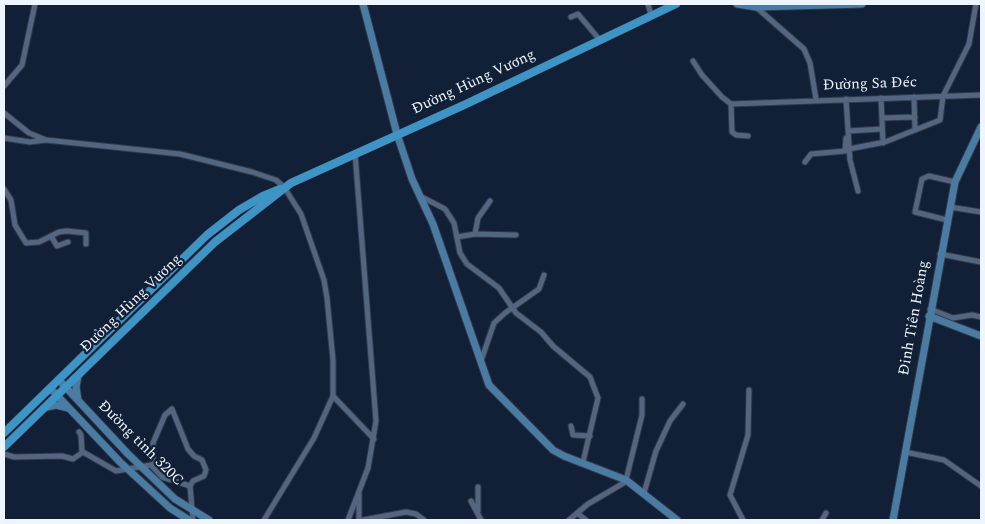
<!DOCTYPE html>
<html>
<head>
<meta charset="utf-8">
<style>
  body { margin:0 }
  #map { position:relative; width:985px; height:524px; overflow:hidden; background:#112036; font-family:Spectral,serif }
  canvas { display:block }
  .frame { position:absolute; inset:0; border:5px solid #eff5ff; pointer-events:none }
</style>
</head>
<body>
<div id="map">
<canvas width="985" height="524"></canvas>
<div class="frame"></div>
</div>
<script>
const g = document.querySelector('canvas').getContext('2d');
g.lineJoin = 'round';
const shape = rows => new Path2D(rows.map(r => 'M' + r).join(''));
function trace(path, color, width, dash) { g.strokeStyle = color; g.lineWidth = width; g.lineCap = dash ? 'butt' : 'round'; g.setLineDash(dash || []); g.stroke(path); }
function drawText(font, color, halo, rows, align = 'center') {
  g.font = font + ' Spectral,serif'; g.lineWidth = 4.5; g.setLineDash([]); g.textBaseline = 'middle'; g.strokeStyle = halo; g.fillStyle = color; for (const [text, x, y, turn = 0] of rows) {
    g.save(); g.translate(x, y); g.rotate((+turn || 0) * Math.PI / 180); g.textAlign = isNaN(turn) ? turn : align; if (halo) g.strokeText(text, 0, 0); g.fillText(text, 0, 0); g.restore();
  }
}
const street = shape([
  [648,4,651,15],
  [756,7,804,49,810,63,816,99],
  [571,17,578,14,599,39],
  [693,61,702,75,722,97,731,104,981,95],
  [4,86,22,65,35,4],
  [914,97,915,130],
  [881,98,883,143],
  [846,99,850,160,858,191],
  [731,104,732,132,736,135,748,136],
  [4,113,29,133,46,140,180,154,252,172,276,180,284,187,301,214,324,280,327,298,333,360,333,396,314,438,264,520],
  [882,118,915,117],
  [848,131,882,129],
  [4,138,30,142,46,140],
  [849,149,885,142,940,120,943,96,969,44,976,4],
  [805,162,811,154,845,151,846,138],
  [4,189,11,200,15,225,26,243,39,242,59,232,67,231,86,233,86,244],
  [420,196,445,209,454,223,460,253,467,264,499,288,516,313,541,332,553,346,590,377,598,398,583,462],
  [950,207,981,212],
  [947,220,915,212,922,179,929,176,955,182],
  [475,234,478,218,490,201],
  [51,236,57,246,68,242],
  [457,237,475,234,516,235],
  [940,254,981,262],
  [930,309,953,318,972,315,981,317],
  [481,361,494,323,505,313,539,289,544,275],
  [333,396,374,439],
  [571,426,573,435,590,436],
  [79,432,81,435,82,452],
  [905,452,944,460,981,486],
  [4,454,14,457,62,456,73,459,83,452,116,471,151,465,162,477,190,486],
  [153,465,153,443,165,415,172,409,188,449,194,456,202,460,206,470,204,476,193,481,190,486,193,520],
  [626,480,642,415,642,399],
  [644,493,656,451,670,421,683,404],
  [471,501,481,520],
  [478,511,478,487],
  [577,513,586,520],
  [348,520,368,468,376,421,355,153],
  [359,520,359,494],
  [363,520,406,512,416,514,424,520],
  [569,520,588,504,627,481],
  [743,520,730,495,748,435,749,390],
  [822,520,826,513]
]);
const secondary = shape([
  [363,4,397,134,412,179,433,224,489,385,553,450,564,456,626,480,677,520],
  [737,4,756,7,862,4],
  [929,316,981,336],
  [78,376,76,387,78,400],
  [59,380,128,454,175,499,209,520],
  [50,388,120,462,170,508,189,520],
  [47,407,56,405,68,408],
  [893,520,955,182,981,127]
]);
const primary = shape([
  [4,433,207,235,239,210,263,196,280,189],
  [4,447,215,242,291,183,464,105,676,4]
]);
const streetNames = [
  ["Đường Hùng Vương",474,83,-25],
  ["Đường Sa Đéc",870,85,-2],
  ["Đường Hùng Vương",132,304,-44],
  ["Đinh Tiên Hoàng",915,318,-80],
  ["Đường tỉnh 320C",140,444,45]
];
trace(street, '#31384a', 7);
trace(secondary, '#31384a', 9);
trace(primary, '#31384a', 9);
trace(street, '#546580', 5);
trace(secondary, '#4a7ca3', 7);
trace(primary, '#3f94c6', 8);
drawText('15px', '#eff5ff', '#112036', streetNames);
</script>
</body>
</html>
